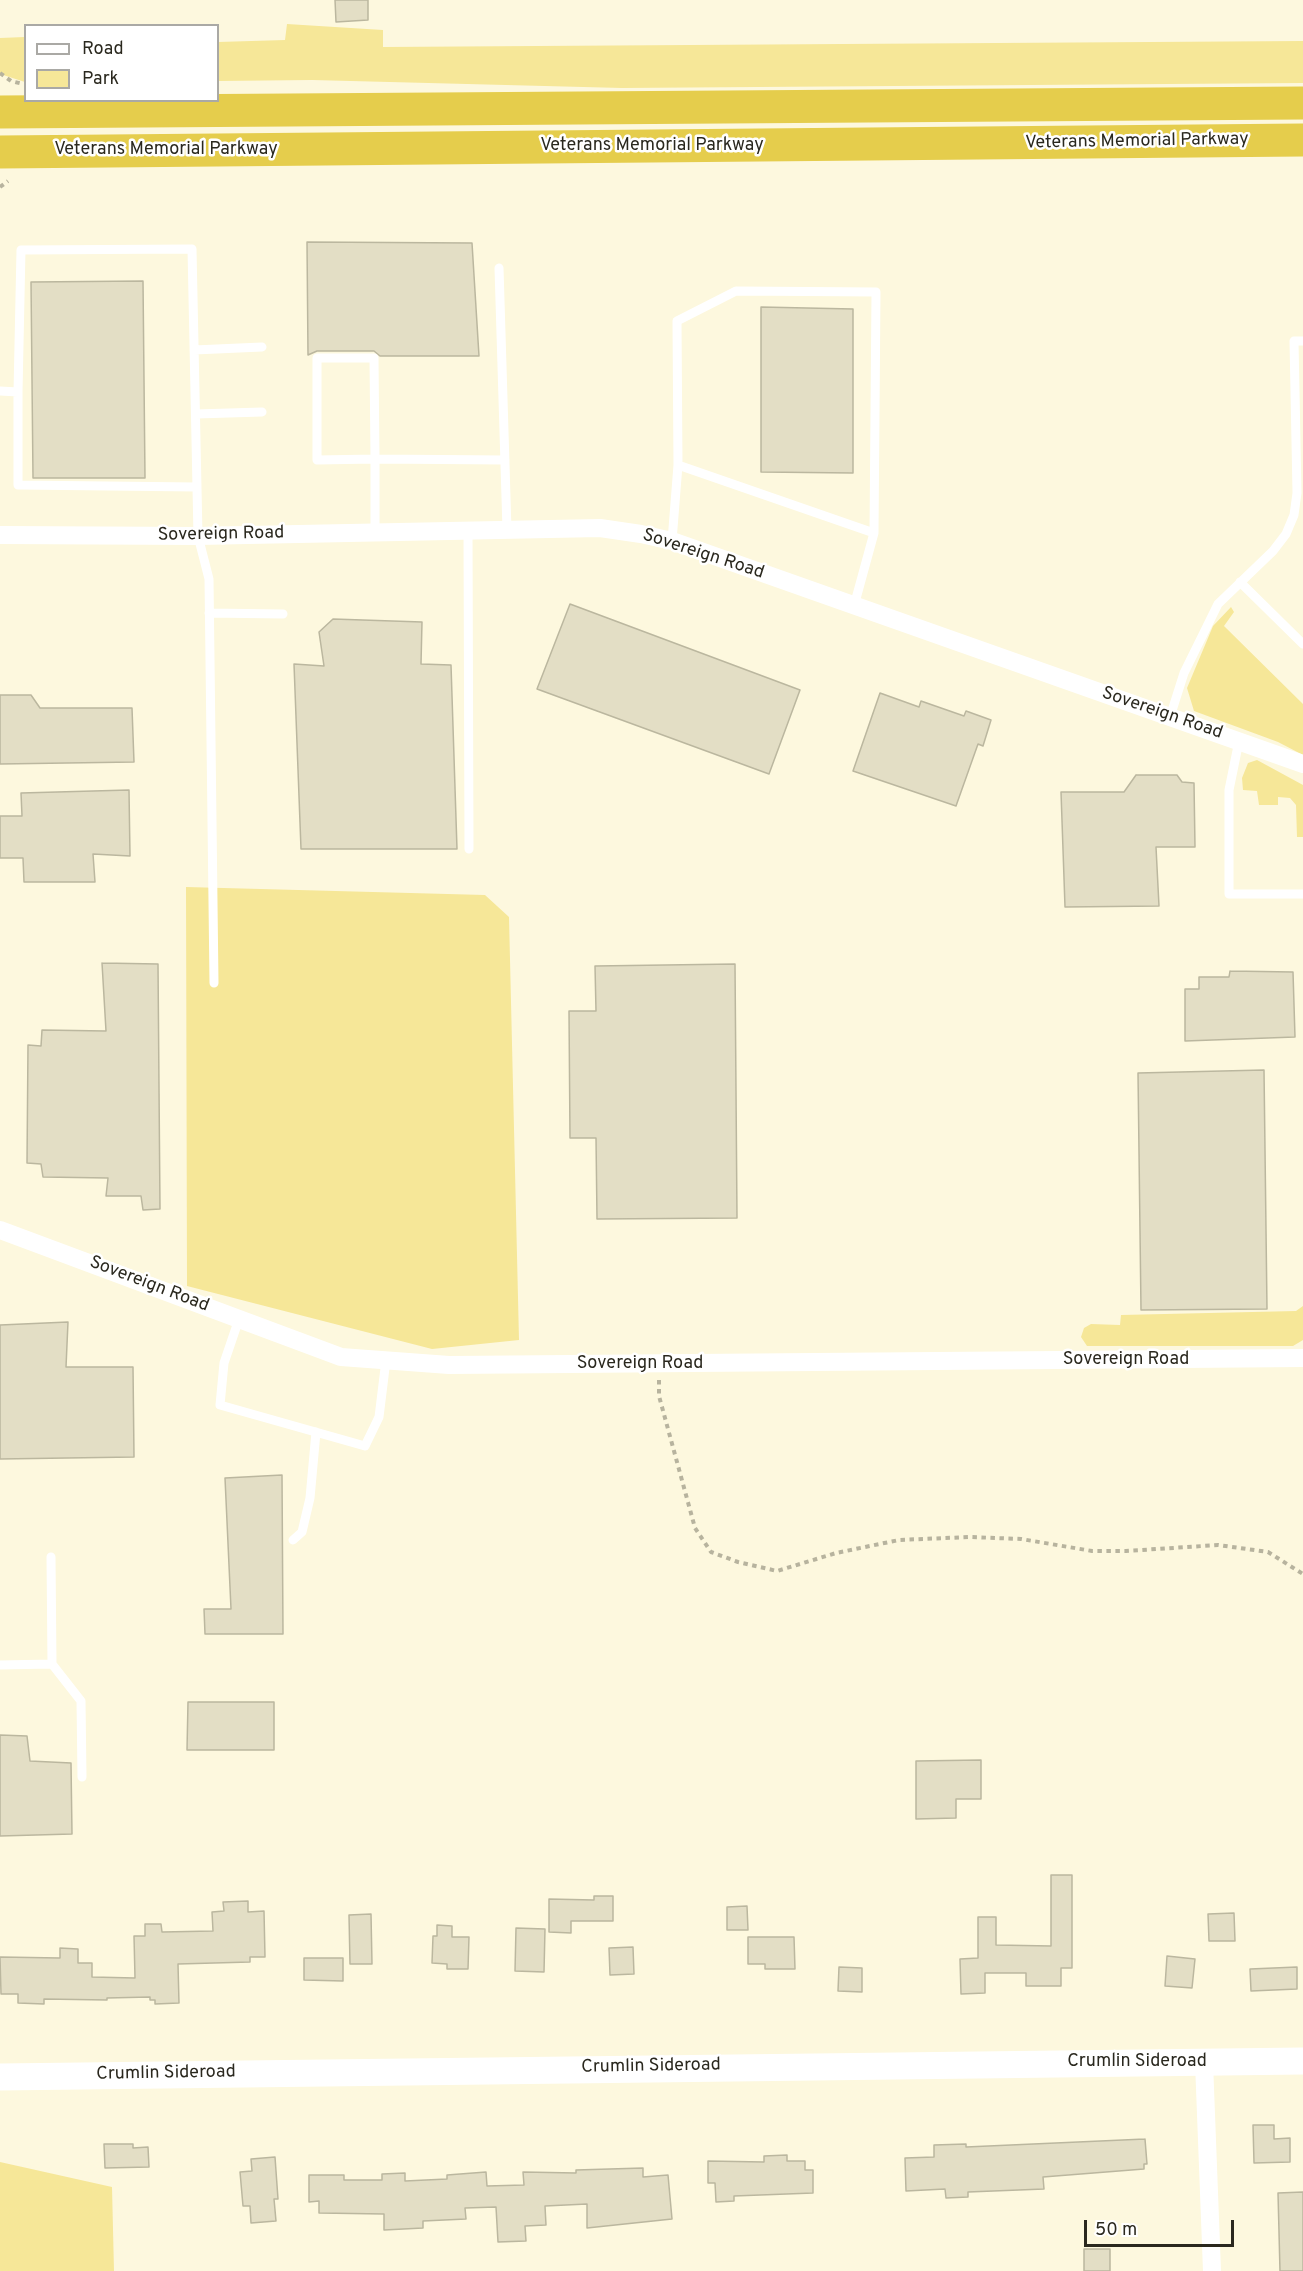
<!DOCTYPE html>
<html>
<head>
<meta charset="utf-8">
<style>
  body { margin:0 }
  #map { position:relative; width:1303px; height:2271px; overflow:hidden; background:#fdf8de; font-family:Overpass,sans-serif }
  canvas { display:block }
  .legend { position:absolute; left:24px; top:24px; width:195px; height:78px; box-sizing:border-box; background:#fff; border:2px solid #aaa9a5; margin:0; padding:8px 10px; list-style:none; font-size:18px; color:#2a281e }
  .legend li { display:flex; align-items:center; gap:12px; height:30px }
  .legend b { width:30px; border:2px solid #aaa9a5 }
  .scale { position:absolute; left:1084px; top:2220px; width:150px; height:27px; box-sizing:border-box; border:3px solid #2a281e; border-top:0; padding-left:8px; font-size:18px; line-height:21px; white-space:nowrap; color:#2a281e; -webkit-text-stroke:4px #fff; paint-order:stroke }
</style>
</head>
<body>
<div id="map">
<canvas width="1303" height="2271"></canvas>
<ul class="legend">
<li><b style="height:8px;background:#fff"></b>Road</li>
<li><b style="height:16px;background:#f6e798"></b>Park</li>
</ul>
<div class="scale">50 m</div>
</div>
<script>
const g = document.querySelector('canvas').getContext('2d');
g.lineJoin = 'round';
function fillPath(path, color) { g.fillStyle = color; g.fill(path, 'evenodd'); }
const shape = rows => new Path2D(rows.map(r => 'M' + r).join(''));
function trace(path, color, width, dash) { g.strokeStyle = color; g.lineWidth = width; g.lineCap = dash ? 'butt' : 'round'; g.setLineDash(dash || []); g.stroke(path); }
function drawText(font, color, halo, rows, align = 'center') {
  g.font = font + ' Overpass,sans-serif'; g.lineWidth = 5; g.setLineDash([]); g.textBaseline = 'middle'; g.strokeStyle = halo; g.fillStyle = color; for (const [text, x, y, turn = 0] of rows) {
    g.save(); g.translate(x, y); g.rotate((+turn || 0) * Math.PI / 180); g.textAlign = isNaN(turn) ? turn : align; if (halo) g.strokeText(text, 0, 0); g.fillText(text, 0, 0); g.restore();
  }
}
const green = shape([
  [287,24,383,30,383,47,1303,41,1303,83,622,88,312,80,218,81,218,42,285,40],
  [25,37,26,37,25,82,0,74,0,38],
  [1231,607,1234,612,1224,626,1303,704,1303,755,1278,742,1194,711,1187,688,1213,626],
  [1257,760,1303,785,1303,837,1297,837,1296,805,1290,798,1278,797,1278,805,1259,805,1257,791,1243,790,1242,778,1248,763],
  [186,887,485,895,509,917,519,1340,432,1349,187,1286],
  [1303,1306,1303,1340,1293,1346,1087,1346,1081,1337,1084,1328,1091,1324,1120,1325,1121,1315,1296,1311],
  [0,2162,112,2187,114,2271,0,2271]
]);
const building = shape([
  [335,0,368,0,368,20,336,22,335,0],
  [307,242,472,243,479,356,380,356,374,351,317,351,308,355,307,242],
  [143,281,145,478,33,478,31,282,143,281],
  [761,307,853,309,853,473,761,472,761,307],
  [570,604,800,690,769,774,537,689,570,604],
  [333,619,422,622,421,664,451,665,457,849,301,849,294,664,324,666,319,632,333,619],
  [880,693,919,707,921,701,964,716,966,711,991,720,983,746,978,744,956,806,853,771,880,693],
  [0,695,31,695,40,708,132,708,134,762,0,764,0,695],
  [1136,775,1177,775,1182,782,1194,783,1195,847,1156,847,1159,906,1065,907,1061,792,1124,792,1136,775],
  [129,790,130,856,93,854,95,882,24,882,23,858,0,858,0,816,22,816,21,793,129,790],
  [102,963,158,964,160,1209,143,1210,141,1196,106,1196,108,1178,43,1177,41,1164,27,1163,28,1045,41,1046,42,1030,106,1031,102,963],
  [735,964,737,1218,597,1219,596,1138,570,1138,569,1011,596,1011,595,966,735,964],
  [1230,971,1293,972,1295,1037,1185,1041,1185,989,1199,989,1199,977,1229,977,1230,971],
  [1264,1070,1267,1309,1141,1310,1138,1073,1264,1070],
  [68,1322,66,1367,133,1367,134,1457,0,1459,0,1325,68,1322],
  [282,1475,283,1634,205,1634,204,1609,231,1609,225,1478,282,1475],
  [188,1702,274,1702,274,1750,187,1750,188,1702],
  [0,1735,27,1736,30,1761,71,1763,72,1834,0,1836,0,1735],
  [981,1760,981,1799,956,1799,956,1818,916,1819,916,1761,981,1760],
  [1051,1875,1072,1875,1072,1968,1061,1968,1061,1986,1026,1986,1026,1973,985,1973,985,1993,961,1994,960,1959,978,1958,978,1917,996,1917,996,1945,1051,1946,1051,1875],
  [594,1896,613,1896,613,1921,571,1921,571,1933,549,1932,549,1899,594,1900,594,1896],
  [248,1901,248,1912,264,1911,265,1957,250,1957,250,1962,178,1964,179,2003,155,2004,155,2000,150,2000,150,1997,107,1998,107,2000,44,1999,44,2004,18,2003,18,1994,1,1994,0,1957,60,1958,60,1948,78,1949,78,1963,92,1963,92,1977,135,1978,134,1936,145,1936,145,1924,161,1924,162,1932,213,1931,212,1912,224,1911,223,1902,248,1901],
  [747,1906,748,1930,727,1930,727,1907,747,1906],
  [1234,1913,1235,1941,1209,1941,1208,1914,1234,1913],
  [371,1914,372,1964,350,1964,349,1915,371,1914],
  [437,1925,452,1926,452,1937,469,1937,468,1969,447,1969,447,1964,432,1963,433,1936,437,1936,437,1925],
  [516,1928,545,1929,544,1972,515,1971,516,1928],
  [748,1937,794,1937,795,1969,765,1969,765,1964,748,1964,748,1937],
  [633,1947,634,1974,610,1975,609,1948,633,1947],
  [1167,1956,1195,1959,1192,1988,1165,1986,1167,1956],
  [304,1958,343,1958,343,1981,304,1980,304,1958],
  [839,1967,862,1968,862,1992,838,1991,839,1967],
  [1297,1967,1297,1989,1251,1991,1250,1969,1297,1967],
  [1253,2125,1274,2125,1274,2139,1290,2138,1290,2162,1254,2163,1253,2125],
  [1145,2139,1147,2164,1144,2164,1144,2169,1043,2177,1044,2189,968,2192,968,2197,946,2198,945,2189,906,2191,905,2158,934,2157,934,2145,966,2144,966,2147,1145,2139],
  [104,2144,133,2144,133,2148,148,2147,149,2167,105,2168,104,2144],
  [787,2155,787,2161,805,2161,805,2170,813,2170,813,2193,734,2196,734,2201,716,2202,715,2183,708,2183,708,2161,764,2162,764,2156,787,2155],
  [275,2157,278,2199,274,2199,276,2221,251,2223,250,2206,243,2206,240,2172,252,2171,251,2159,275,2157],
  [643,2168,643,2177,668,2175,672,2219,587,2228,587,2204,545,2206,546,2225,525,2226,526,2241,498,2242,496,2207,465,2208,466,2219,423,2221,423,2228,384,2230,384,2214,319,2213,319,2201,309,2202,309,2175,344,2175,344,2180,382,2180,382,2174,405,2173,405,2181,447,2179,447,2175,486,2172,487,2186,524,2185,523,2172,576,2173,576,2170,643,2168],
  [1303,2192,1303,2271,1280,2271,1278,2193,1303,2192],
  [1084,2249,1110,2249,1110,2271,1084,2271,1084,2249]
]);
const path = shape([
  [0,73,11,81,23,84],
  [0,187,8,181],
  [659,1380,659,1396,695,1528,711,1552,738,1562,777,1571,836,1553,899,1540,970,1537,1021,1539,1092,1551,1126,1551,1218,1545,1268,1552,1303,1574]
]);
const lane = shape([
  [499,268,507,530],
  [194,350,262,347],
  [317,358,374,358,375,459,317,460,317,358],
  [0,391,18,392,21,250,192,249,198,536,209,579,214,983],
  [18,392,18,485,197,487],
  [196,414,262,412],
  [678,465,874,533],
  [468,531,469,849],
  [375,533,375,459,505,460],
  [672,541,678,465,677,321,736,291,876,292,874,533,854,606],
  [1240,582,1303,644],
  [209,613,283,614],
  [1170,717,1184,673,1218,604,1273,551,1286,534,1294,515,1297,493,1294,341,1303,341],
  [1239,741,1229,790,1229,894,1303,894],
  [239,1319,224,1363,220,1405,365,1446,379,1417,386,1360],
  [293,1540,302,1532,310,1498,316,1432],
  [52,1664,81,1701,82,1777],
  [0,1665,52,1664,51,1557]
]);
const street = shape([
  [0,535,198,536,600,528,641,534,672,541,1303,764],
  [0,1230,341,1357,449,1365,1303,1358],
  [1204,2062,1212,2271]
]);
const secondary = shape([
  [0,2077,1303,2061]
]);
const highway = shape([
  [0,112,1303,103],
  [0,152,1303,140]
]);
const streetNames = [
  ["Veterans Memorial Parkway",1137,142,-1],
  ["Veterans Memorial Parkway",652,146],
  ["Veterans Memorial Parkway",166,150],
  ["Sovereign Road",221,535,-1],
  ["Sovereign Road",703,555,18],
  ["Sovereign Road",1162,714,19],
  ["Sovereign Road",149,1285,21],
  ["Sovereign Road",1126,1360],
  ["Sovereign Road",640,1364],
  ["Crumlin Sideroad",1137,2062],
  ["Crumlin Sideroad",651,2067,-1],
  ["Crumlin Sideroad",166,2074,-1]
];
fillPath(green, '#f6e798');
fillPath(building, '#e3dec5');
trace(building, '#bbb79f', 1.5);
trace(path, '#b7b39e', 4, [4.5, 4.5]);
trace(lane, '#fff', 9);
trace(street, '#fff', 18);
trace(secondary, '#fff', 27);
trace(highway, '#e5cd4c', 33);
drawText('18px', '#2a281e', '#fff', streetNames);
</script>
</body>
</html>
